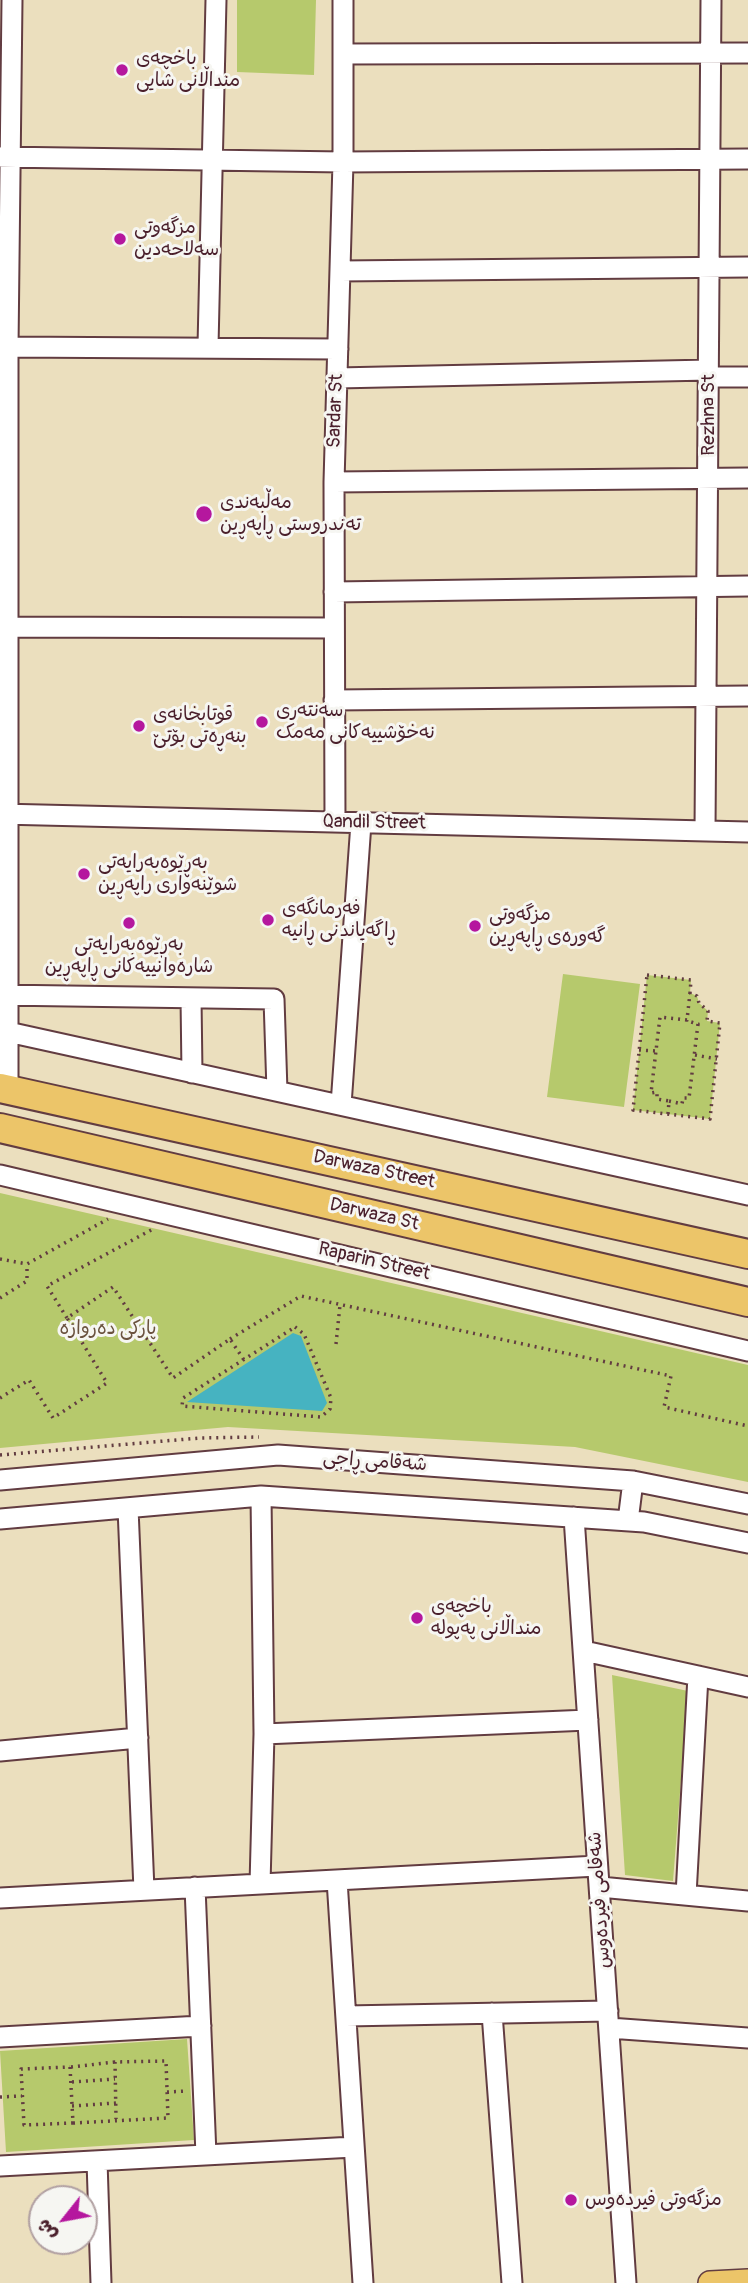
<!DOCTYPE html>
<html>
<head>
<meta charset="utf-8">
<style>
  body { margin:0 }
  #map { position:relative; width:748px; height:2283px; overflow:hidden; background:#ebdfbe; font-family:Pangolin,"Playpen Sans Arabic",sans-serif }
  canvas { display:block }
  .north { position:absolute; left:28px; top:2185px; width:70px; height:70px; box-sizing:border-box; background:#f6f6f2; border:2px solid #b1a0a2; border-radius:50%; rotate:239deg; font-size:19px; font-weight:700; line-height:28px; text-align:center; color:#4a1f2b }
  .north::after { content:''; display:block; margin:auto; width:24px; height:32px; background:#b5179e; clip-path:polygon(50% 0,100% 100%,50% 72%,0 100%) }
</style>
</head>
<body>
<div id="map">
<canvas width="748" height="2283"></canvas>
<div class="north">ش</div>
</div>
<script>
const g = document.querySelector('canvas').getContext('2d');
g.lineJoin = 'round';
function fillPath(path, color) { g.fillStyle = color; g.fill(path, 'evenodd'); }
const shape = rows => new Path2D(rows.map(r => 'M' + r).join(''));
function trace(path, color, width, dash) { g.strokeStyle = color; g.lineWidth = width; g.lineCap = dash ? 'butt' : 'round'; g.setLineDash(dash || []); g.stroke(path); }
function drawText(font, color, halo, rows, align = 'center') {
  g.font = font + ' Pangolin,"Playpen Sans Arabic",sans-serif'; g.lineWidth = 6; g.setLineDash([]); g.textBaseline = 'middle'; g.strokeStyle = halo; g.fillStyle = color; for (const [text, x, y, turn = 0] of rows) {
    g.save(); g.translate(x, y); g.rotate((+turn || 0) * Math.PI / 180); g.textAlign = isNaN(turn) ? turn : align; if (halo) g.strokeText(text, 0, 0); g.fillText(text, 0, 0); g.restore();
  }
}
const green = shape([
  [237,0,316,0,314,75,237,72],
  [563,974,640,984,624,1107,547,1097],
  [647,975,691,980,690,993,697,996,699,1003,708,1011,707,1021,720,1023,710,1119,633,1110],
  [0,1193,748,1365,748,1482,575,1447,228,1427,0,1448],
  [612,1675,688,1691,673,1881,625,1875],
  [187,2039,194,2140,6,2152,0,2051]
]);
const water = shape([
  [293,1333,301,1336,327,1403,322,1411,187,1402]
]);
const path = shape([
  [647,975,691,980,690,993,697,996,699,1003,708,1011,707,1021,720,1023,710,1119,633,1110,647,975],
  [639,1050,656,1051],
  [695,1055,717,1059],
  [669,1101,682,1104,683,1098,689,1098,698,1024,688,1021],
  [668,1114,669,1101,657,1099,657,1092,651,1093,660,1017,687,1020,690,993],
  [0,1259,27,1264,108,1219],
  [0,1298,27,1281,27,1264],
  [67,1318,47,1286,153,1229],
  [295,1327,304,1334,331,1398,330,1409,321,1417,182,1406,183,1398,295,1327],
  [230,1339,301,1296,671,1376,664,1407,748,1426],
  [336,1344,340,1305],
  [0,1398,29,1380,53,1418,107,1383,67,1318,113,1287,173,1378,230,1339,244,1360],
  [0,1455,200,1438,259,1437],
  [70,2067,73,2123,24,2125,21,2069,70,2067],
  [71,2067,115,2062],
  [72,2082,115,2079],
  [167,2092,186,2091],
  [0,2097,22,2096],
  [72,2106,116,2103],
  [73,2123,168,2118,166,2061,115,2062,116,2119]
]);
const minor = shape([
  [343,54,748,53],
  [0,157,343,162,748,159],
  [340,271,748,267],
  [208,346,216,0],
  [8,347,338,349],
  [709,377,748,377],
  [337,378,709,370],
  [334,482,748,478],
  [334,592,748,586],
  [7,627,333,628],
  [334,700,748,696],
  [0,814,748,832],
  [335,822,334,482,343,162,343,0],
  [705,831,711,0],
  [0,995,274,999,277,1091],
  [191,998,192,1073],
  [8,1032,748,1195],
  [8,1089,8,347,12,0],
  [341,1105,361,823],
  [0,1175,748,1351],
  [0,1480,278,1455,633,1481,748,1504],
  [128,1508,144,1890],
  [574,1517,626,2283],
  [0,1519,261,1496,644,1522,748,1543],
  [628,1521,633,1481],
  [584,1651,748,1687],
  [264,1734,588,1720],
  [0,1751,138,1738],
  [337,1880,363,2283],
  [260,1884,264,1734,261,1496],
  [195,1887,206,2155],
  [600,1887,748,1901],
  [686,1895,698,1676],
  [0,1898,597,1866],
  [492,2013,512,2283],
  [346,2016,608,2011],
  [609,2028,748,2038],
  [0,2037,201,2026],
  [97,2161,101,2283],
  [0,2166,354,2147]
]);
const major = shape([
  [710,2283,748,2281]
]);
const highway = shape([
  [0,1088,748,1254],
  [0,1128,748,1302]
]);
const markers = [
  [122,70,7,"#b5179e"],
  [120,239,7,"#b5179e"],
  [204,514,9,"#b5179e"],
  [262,722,7,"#b5179e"],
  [139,726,7,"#b5179e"],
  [84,874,7,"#b5179e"],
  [268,920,7,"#b5179e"],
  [129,923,7,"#b5179e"],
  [475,926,7,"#b5179e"],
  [417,1618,7,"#b5179e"],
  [571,2200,7,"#b5179e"]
];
const poiNames = [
  ["باخچەی",136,59],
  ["منداڵانی شایی",136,81],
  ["مزگەوتی",134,228],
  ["سەلاحەدین",134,250],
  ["مەڵبەندی",220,503],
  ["تەندروستی ڕاپەڕین",220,525],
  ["سەنتەری",276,711],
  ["نەخۆشییەکانی مەمک",276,733],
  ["قوتابخانەی",153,715],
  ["بنەڕەتی بۆتێ",153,737],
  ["بەڕێوەبەرایەتی",98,863],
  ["شوێنەواری راپەڕین",98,885],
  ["فەرمانگەی",282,909],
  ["ڕاگەیاندنی ڕانیە",282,931],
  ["مزگەوتی",489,915],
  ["گەورەی ڕاپەڕین",489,937],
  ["بەڕێوەبەرایەتی",129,945,"center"],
  ["شارەوانییەکانی ڕاپەڕین",129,967,"center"],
  ["باخچەی",431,1607],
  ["منداڵانی پەپولە",431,1629],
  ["مزگەوتی فیردەوس",585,2200]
];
const streetNames = [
  ["Sardar St",336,411,-88],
  ["Rezhna St",709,415,-90],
  ["Qandil Street",374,823,1],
  ["Darwaza Street",374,1170,12],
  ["Darwaza St",374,1215,13],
  ["Raparin Street",374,1262,13],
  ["شەقامی ڕاجی",375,1462,4],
  ["شەقامی فیردەوس",600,1900,-94]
];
const parkNames = [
  ["پارکی دەروازە",108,1329]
];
fillPath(green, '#b6c96c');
fillPath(water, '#46b3c1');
trace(minor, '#623c41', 23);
trace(major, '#623c41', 26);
trace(highway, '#623c41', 32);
trace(path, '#623c41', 3.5, [2, 5]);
trace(minor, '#fff', 19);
trace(major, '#ecc569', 23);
trace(highway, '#ecc569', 28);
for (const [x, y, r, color] of markers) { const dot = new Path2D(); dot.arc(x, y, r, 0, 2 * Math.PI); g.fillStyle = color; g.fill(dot); trace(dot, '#f6f6f2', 2.5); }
drawText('19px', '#4a1f2b', '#f6f6f2', poiNames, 'left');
drawText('19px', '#4a1f2b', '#f6f6f2', streetNames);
drawText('19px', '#6a523e', '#f6f6f2', parkNames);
</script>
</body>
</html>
